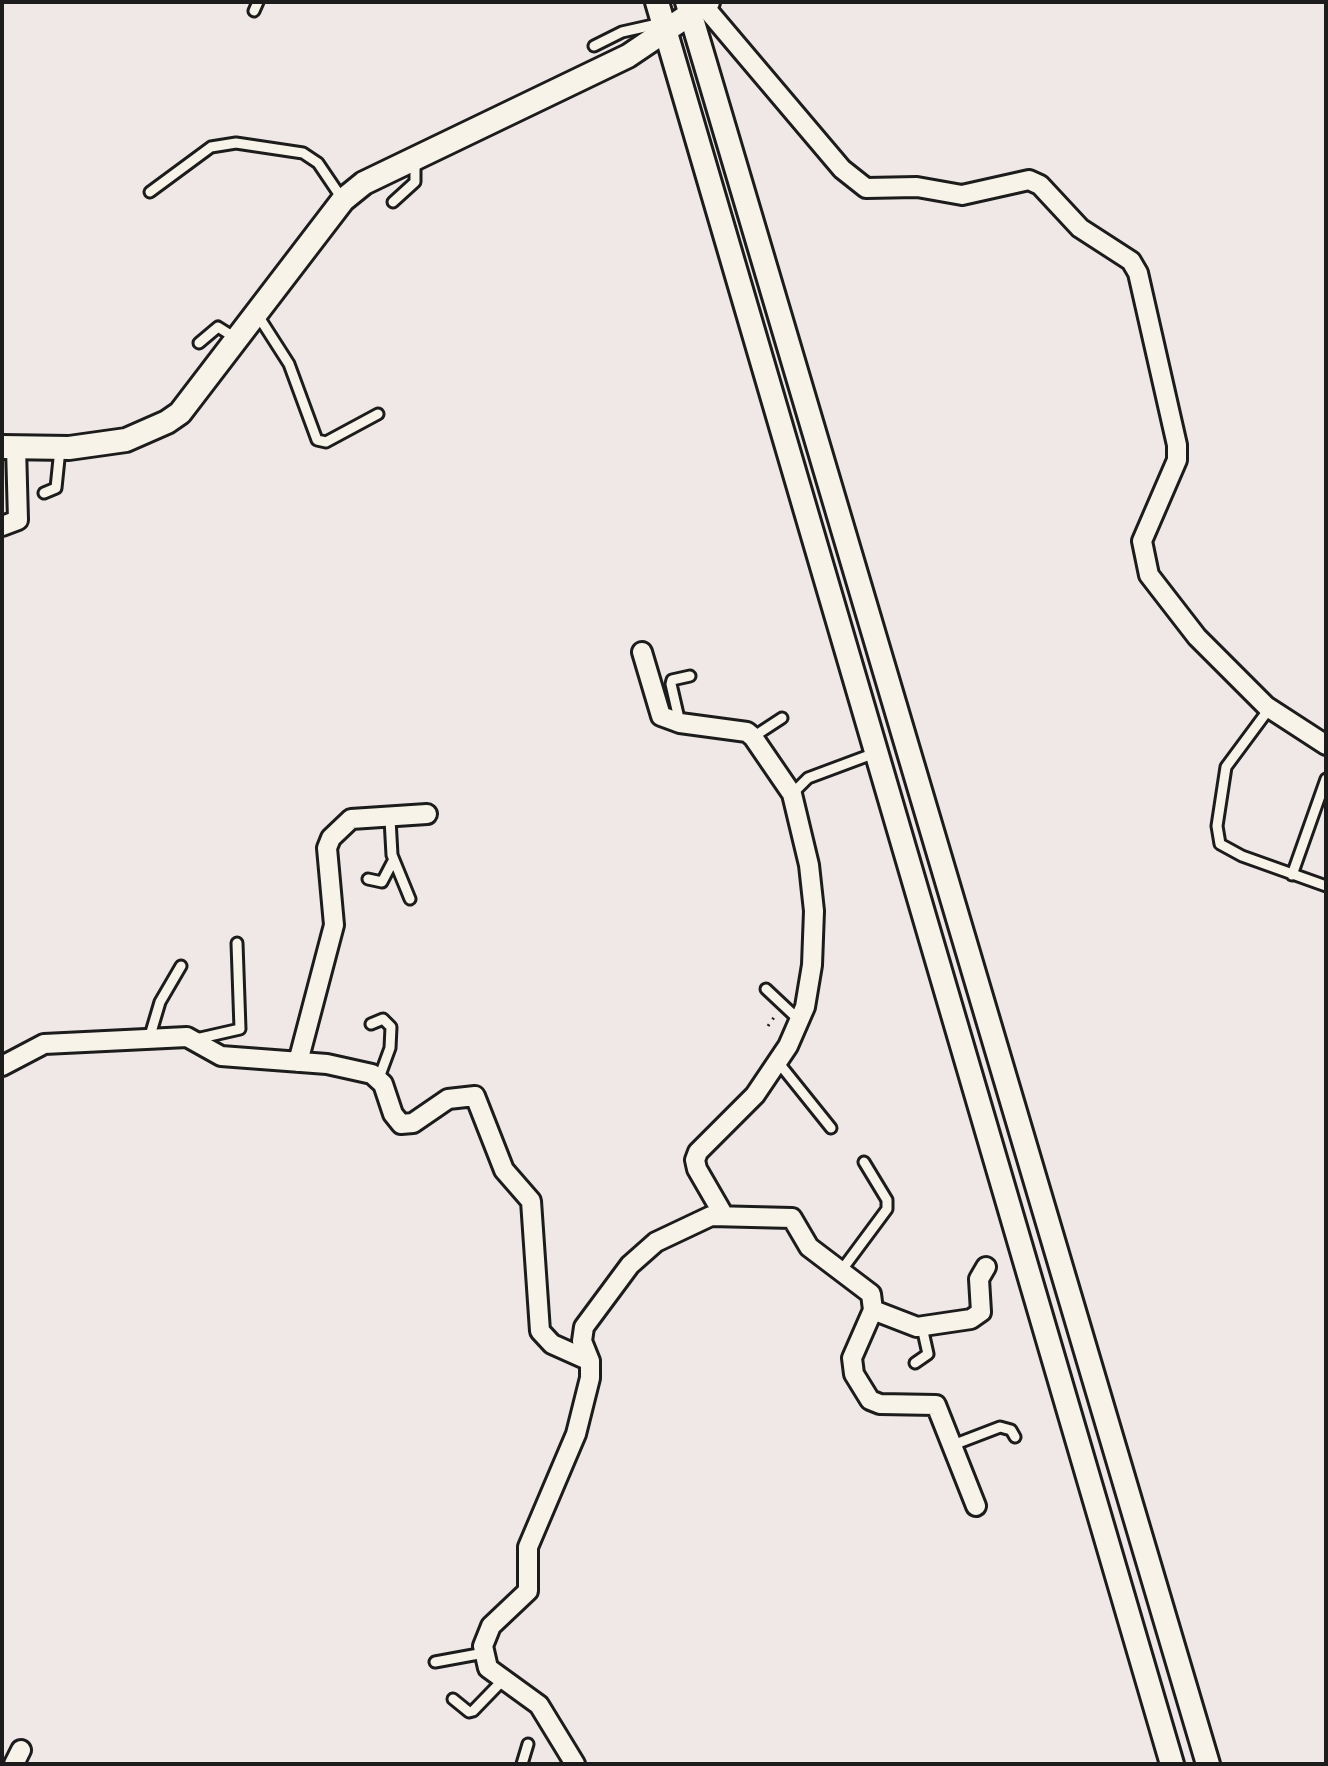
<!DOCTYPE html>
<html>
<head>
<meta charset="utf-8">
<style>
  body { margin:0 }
  #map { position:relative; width:1328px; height:1766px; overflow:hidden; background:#f0e7e7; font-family:"Indie Flower",sans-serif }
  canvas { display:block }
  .frame { position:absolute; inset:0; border:4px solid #1c1c1c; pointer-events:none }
</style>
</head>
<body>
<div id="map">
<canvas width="1328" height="1766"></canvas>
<div class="frame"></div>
</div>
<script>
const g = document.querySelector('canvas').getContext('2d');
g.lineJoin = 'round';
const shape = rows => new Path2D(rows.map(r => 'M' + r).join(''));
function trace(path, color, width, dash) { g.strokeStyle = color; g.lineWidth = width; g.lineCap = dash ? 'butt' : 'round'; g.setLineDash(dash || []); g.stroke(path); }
const path = shape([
  [768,1026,777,1013]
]);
const service = shape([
  [254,11,258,2],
  [594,46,622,32,662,23],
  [150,192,211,147,236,143,303,153,318,163,343,200],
  [393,202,415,182,415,160],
  [257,314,289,364,317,440,326,442,378,414],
  [199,343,218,327,237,339],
  [44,493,56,488,60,449],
  [1269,709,1226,767,1217,826,1220,844,1242,856,1326,886],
  [680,723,671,684,672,680,690,676],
  [753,737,782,718],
  [792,794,808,778,875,753],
  [390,819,392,855,410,899],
  [1292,875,1326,779],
  [368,879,382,882,393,861],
  [766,989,799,1020],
  [371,1024,383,1019,391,1027,390,1048,379,1078],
  [149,1039,160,1002,181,966],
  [196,1039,240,1029,237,943],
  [778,1062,831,1128],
  [841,1271,887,1209,887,1200,864,1162],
  [915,1363,928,1354,922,1327],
  [953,1445,1000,1427,1011,1430,1015,1437],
  [435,1662,484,1653],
  [453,1699,469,1712,473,1711,503,1680],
  [522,1764,528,1744]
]);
const minor = shape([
  [704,6,842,169,866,188,917,187,962,195,1029,180,1040,185,1080,228,1131,261,1138,273,1177,445,1177,460,1142,541,1149,575,1197,637,1266,706,1326,745],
  [2,526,18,520,16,447],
  [642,652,661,716,680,723,747,732,753,737,792,794,809,865,814,911,812,965,805,1007,788,1046,755,1095,698,1152,695,1160,697,1169,723,1214],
  [298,1062,334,925,327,848,331,838,351,819,427,814],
  [2,1066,44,1044,187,1037,221,1056,327,1064,372,1074,383,1084,393,1114,401,1124,413,1123,448,1099,475,1096,504,1170,531,1201,540,1331,552,1344,590,1361],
  [873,1310,917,1327,971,1319,981,1312,979,1279,986,1267],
  [14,1764,21,1750],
  [575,1764,539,1705,488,1668,483,1646,491,1626,528,1591,528,1547,576,1434,590,1378,590,1361,582,1341,584,1327,630,1265,656,1242,711,1216,792,1218,809,1247,871,1294,873,1310,852,1358,854,1374,870,1400,880,1404,936,1405,976,1506]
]);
const tertiary = shape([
  [657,2,1172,1764],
  [687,2,1208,1764],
  [2,447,69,448,126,440,167,422,180,413,343,200,364,183,628,56,708,2]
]);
trace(service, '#1c1c1c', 15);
trace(minor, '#1c1c1c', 24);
trace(tertiary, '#1c1c1c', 28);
trace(path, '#1c1c1c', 3, [2, 6]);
trace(service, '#f7f3e8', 9);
trace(minor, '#f7f3e8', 18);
trace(tertiary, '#f7f3e8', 22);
</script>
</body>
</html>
